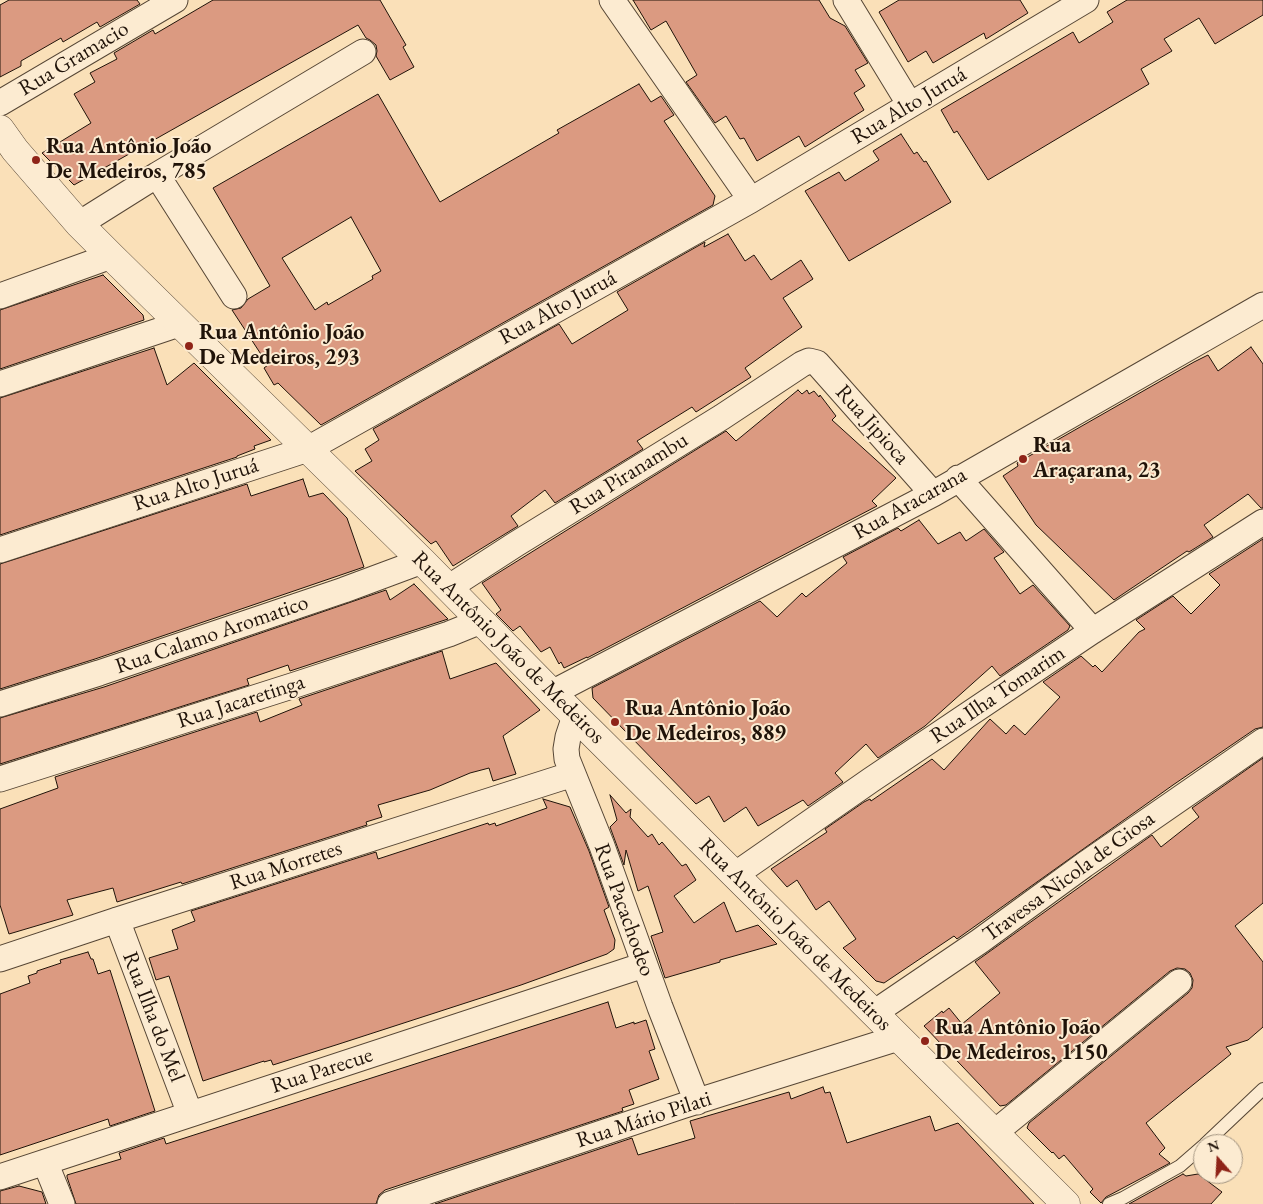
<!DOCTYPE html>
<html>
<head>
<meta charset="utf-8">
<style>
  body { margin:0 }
  #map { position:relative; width:1263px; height:1204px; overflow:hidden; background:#fae0b8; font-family:"EB Garamond",serif }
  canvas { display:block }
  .north { position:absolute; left:1193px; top:1134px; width:50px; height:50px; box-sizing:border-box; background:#fcebd1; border:1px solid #a49581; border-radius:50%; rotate:341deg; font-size:14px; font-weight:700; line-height:20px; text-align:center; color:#201309 }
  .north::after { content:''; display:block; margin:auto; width:18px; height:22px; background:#8f2418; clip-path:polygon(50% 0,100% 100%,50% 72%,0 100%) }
</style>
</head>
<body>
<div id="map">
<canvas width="1263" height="1204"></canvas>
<div class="north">N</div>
</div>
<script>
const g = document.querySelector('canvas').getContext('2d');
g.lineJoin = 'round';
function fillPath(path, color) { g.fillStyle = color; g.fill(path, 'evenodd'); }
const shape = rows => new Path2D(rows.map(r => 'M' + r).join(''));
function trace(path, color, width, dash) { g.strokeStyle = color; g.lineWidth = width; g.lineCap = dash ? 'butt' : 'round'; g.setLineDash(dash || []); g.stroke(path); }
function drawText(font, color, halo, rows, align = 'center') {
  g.font = font + ' "EB Garamond",serif'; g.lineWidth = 4; g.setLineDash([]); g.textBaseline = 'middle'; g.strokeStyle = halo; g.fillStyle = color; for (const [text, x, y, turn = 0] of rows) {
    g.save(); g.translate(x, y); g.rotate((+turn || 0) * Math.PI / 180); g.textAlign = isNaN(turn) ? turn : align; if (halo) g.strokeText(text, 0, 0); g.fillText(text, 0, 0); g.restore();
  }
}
const building = shape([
  [9,0,137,0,140,4,100,27,97,22,63,42,61,38,21,61,21,66,0,77,0,5,9,0],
  [213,0,380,0,406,45,403,47,414,67,390,80,376,56,377,51,376,45,370,40,366,38,358,25,74,185,42,153,91,123,74,94,95,82,90,73,117,59,114,53,153,30,155,34,213,0],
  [633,0,819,0,830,18,845,26,868,63,855,70,865,86,854,93,864,110,805,147,799,136,757,161,744,138,740,139,726,116,715,123,686,82,697,75,666,21,651,30,633,0],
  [899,0,1020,0,1028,13,986,39,984,33,933,63,926,51,908,62,879,12,899,0],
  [1127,0,1263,0,1263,15,1215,44,1199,18,1164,39,1172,51,1141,69,1149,84,988,180,957,131,954,133,941,110,1073,32,1079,43,1113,22,1107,12,1127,0],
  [639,84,651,102,661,96,674,115,664,121,715,196,713,205,321,425,278,383,274,385,264,368,268,365,232,310,241,308,248,299,270,286,213,188,378,94,440,202,559,133,557,130,639,84],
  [351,217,381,271,372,276,373,279,328,305,327,302,315,310,282,258,351,217],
  [901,134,914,154,917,152,924,162,926,161,951,202,849,261,805,191,839,172,845,181,879,160,873,151,901,134],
  [728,234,745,261,754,255,771,280,801,260,813,279,783,298,802,327,745,368,751,377,696,412,692,407,637,441,643,449,555,503,545,490,511,516,518,526,453,566,436,541,431,544,355,471,372,461,365,449,379,440,373,429,559,324,572,344,628,310,617,292,705,242,704,247,728,234],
  [103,275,143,315,144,320,0,369,0,310,103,275],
  [1251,347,1263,364,1263,508,1261,508,1248,494,1204,525,1213,537,1189,552,1187,551,1114,600,1036,525,1003,476,1018,466,1017,463,1194,362,1208,355,1218,371,1251,347],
  [154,348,167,385,194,363,271,440,254,446,255,449,237,456,237,457,0,535,0,398,154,348],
  [798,390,802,394,807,390,809,394,814,391,819,397,820,395,836,416,832,420,896,478,872,501,877,506,587,658,587,657,564,668,561,662,559,664,550,647,541,652,520,626,513,631,496,614,501,610,482,583,726,431,736,441,798,390],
  [303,479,309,497,323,493,347,518,364,567,95,659,0,689,0,564,247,484,251,496,303,479],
  [919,520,938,544,960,532,966,541,984,529,1004,552,994,558,1020,594,1033,585,1070,626,1068,630,1000,676,992,666,925,726,878,758,866,744,835,773,843,782,808,806,803,800,758,826,746,807,724,822,709,796,696,804,593,698,592,688,760,601,777,617,802,593,806,597,847,563,843,557,898,528,901,531,919,520],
  [1263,539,1263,727,1255,729,1173,785,957,939,954,936,884,983,876,981,843,948,856,939,829,901,816,910,797,880,787,887,771,869,827,832,825,829,864,802,870,799,871,801,932,759,944,770,990,719,1006,734,1014,725,1025,735,1060,697,1043,682,1081,656,1093,667,1095,665,1102,672,1139,632,1145,629,1136,620,1173,596,1191,614,1220,585,1209,574,1263,539],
  [414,584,448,619,290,671,288,665,247,679,249,685,0,764,0,718,104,687,386,590,390,600,414,584],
  [442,651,450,679,496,663,540,710,503,736,516,774,493,781,489,768,470,773,430,790,378,805,382,817,366,822,367,825,182,884,181,882,117,902,113,888,67,900,73,915,9,934,0,905,0,809,58,788,55,777,257,712,260,722,302,705,299,699,442,651],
  [1263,758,1263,903,1235,926,1263,962,1263,1027,1248,1040,1226,1047,1231,1054,1146,1123,1165,1148,1159,1154,1170,1163,1106,1197,1101,1203,1090,1192,1093,1189,1064,1155,1059,1159,1053,1152,1052,1153,1027,1128,1029,1123,1188,993,1192,988,1193,980,1190,973,1185,969,1177,968,1170,971,1006,1105,1000,1106,924,1026,942,1011,943,1013,949,1008,962,1024,1000,993,975,962,1152,835,1161,847,1199,817,1192,808,1263,758],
  [610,795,626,813,631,809,630,817,648,837,652,834,659,845,662,842,682,866,686,864,696,880,674,896,694,923,724,902,736,932,758,925,777,944,720,960,720,962,665,978,651,936,663,932,648,886,638,891,626,850,624,865,610,827,617,820,610,795],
  [543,799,570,807,589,851,609,907,604,910,615,940,614,949,607,954,521,985,339,1044,273,1065,271,1060,264,1062,264,1061,203,1081,169,976,156,980,149,958,178,949,172,930,195,921,191,911,376,852,378,859,488,823,489,825,495,823,496,826,547,808,543,799],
  [88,952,91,959,93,959,98,974,110,970,155,1111,110,1126,108,1119,0,1155,0,994,30,983,28,976,37,973,37,971,61,963,60,960,88,952],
  [608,1002,616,1028,634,1022,634,1024,646,1020,655,1049,649,1051,659,1079,629,1090,634,1104,622,1108,623,1111,385,1190,379,1195,376,1204,76,1204,67,1177,67,1175,121,1159,119,1153,164,1138,166,1144,608,1002],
  [823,1087,825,1093,830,1092,847,1143,930,1116,935,1131,958,1123,1034,1204,435,1204,632,1138,638,1155,695,1138,690,1121,789,1092,791,1099,823,1087],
  [1183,1174,1186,1176,1198,1174,1222,1192,1211,1204,1129,1204,1183,1174],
  [19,1186,42,1192,46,1204,0,1204,0,1191,19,1186]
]);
const service = shape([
  [1205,1144,1263,1089],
  [1109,1204,1123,1198,1180,1166,1203,1146]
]);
const minor = shape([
  [612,0,751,200],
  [846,0,910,105],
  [0,103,175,0],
  [157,175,234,296],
  [79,224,157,175,363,52],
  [0,296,111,256],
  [0,384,179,324],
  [958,478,1093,631],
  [0,550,308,449,751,200,1086,0],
  [448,588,516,544,722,417,802,364,809,361,817,363,933,494],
  [552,693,933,494,1263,305],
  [0,704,99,673,344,590,422,561],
  [575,716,568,737,566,749,567,759,602,846,660,1007,697,1102],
  [0,779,298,684,449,634,481,621],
  [736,874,871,780,1094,630,1263,522],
  [117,920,190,1114],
  [0,959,117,920,573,774],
  [874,1013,980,941,1084,865,1263,741],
  [994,1133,1179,982],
  [45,1162,62,1204],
  [0,1177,644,965],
  [390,1204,682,1106,898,1038]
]);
const tertiary = shape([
  [0,129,15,150,79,224,111,256,422,561,552,693,1066,1204]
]);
const markers = [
  [36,160,5,"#8f2418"],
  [189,346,5,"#8f2418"],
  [1023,459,5,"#8f2418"],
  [615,722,5,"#8f2418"],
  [925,1041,5,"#8f2418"]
];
const streetNames = [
  ["Rua Gramacio",74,59,-31],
  ["Rua Alto Juruá",909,106,-31],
  ["Rua Alto Juruá",558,308,-29],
  ["Rua Jipioca",872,425,48],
  ["Rua Piranambu",629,474,-32],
  ["Rua Alto Juruá",196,485,-18],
  ["Rua Aracarana",910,504,-29],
  ["Rua Calamo Aromatico",212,635,-19],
  ["Rua Antônio João de Medeiros",508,648,45],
  ["Rua Ilha Tomarim",998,695,-34],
  ["Rua Jacaretinga",241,702,-18],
  ["Rua Morretes",286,866,-18],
  ["Travessa Nicola de Giosa",1069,877,-36],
  ["Rua Pacachodeo",624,910,70],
  ["Rua Antônio João de Medeiros",795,935,45],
  ["Rua Ilha do Mel",153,1017,69],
  ["Rua Parecue",322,1071,-18],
  ["Rua Mário Pilati",644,1120,-18]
];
const poiNames = [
  ["Rua Antônio João",46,147],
  ["De Medeiros, 785",46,172],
  ["Rua Antônio João",199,333],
  ["De Medeiros, 293",199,358],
  ["Rua",1033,446],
  ["Araçarana, 23",1033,471],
  ["Rua Antônio João",625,709],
  ["De Medeiros, 889",625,734],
  ["Rua Antônio João",935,1028],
  ["De Medeiros, 1150",935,1053]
];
fillPath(building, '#db9a81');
trace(building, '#201309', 1);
trace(service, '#564635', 14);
trace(minor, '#564635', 27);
trace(tertiary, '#564635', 29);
trace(service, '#fcebd1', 12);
trace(minor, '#fcebd1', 25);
trace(tertiary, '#fcebd1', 28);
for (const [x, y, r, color] of markers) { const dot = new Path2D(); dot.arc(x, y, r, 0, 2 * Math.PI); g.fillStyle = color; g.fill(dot); trace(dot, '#fcebd1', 2); }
drawText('22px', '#201309', '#fcebd1', streetNames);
drawText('bold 22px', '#201309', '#fcebd1', poiNames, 'left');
</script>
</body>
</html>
